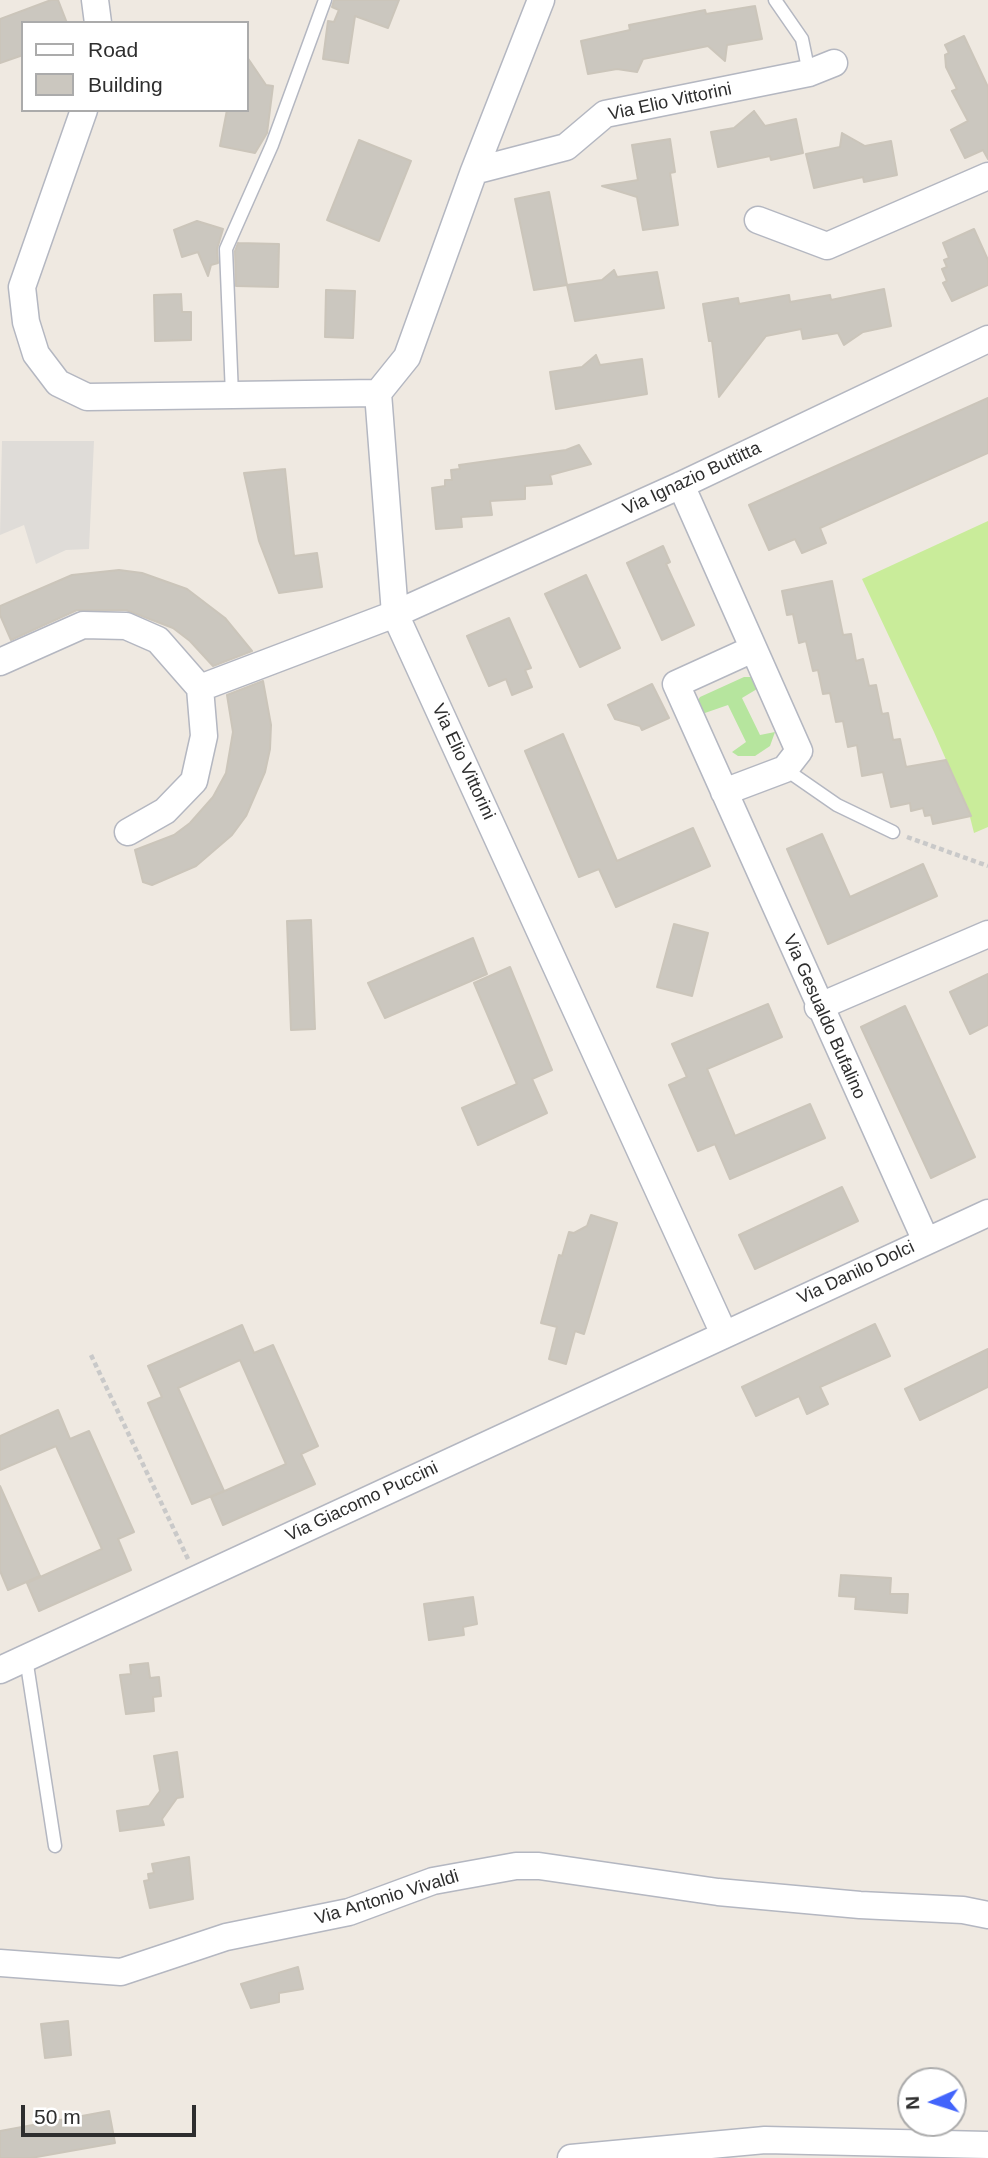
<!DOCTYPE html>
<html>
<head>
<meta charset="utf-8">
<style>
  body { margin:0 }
  #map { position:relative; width:988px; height:2158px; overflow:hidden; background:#efe9e1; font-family:Arial,sans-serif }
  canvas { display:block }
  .legend { position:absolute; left:21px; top:21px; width:228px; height:91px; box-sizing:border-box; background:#fff; border:2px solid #ababab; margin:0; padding:9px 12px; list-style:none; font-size:21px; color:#2e2e2e }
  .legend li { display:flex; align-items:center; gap:14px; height:35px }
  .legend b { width:35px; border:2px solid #ababab }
  .north { position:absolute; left:897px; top:2067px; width:70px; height:70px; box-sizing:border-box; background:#fff; border:2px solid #ababab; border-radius:50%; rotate:267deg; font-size:19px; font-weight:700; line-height:28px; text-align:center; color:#2e2e2e }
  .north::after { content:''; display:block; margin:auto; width:24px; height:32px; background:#4264fb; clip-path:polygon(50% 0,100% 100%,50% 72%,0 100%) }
  .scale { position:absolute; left:21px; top:2105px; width:175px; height:32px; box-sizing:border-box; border:4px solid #2e2e2e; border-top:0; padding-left:9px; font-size:21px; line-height:24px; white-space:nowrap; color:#2e2e2e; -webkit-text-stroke:5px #fff; paint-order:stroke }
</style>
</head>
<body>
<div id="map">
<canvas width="988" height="2158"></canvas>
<ul class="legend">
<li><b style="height:9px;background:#fff"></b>Road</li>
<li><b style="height:19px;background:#cbc7bf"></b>Building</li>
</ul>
<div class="north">N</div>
<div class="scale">50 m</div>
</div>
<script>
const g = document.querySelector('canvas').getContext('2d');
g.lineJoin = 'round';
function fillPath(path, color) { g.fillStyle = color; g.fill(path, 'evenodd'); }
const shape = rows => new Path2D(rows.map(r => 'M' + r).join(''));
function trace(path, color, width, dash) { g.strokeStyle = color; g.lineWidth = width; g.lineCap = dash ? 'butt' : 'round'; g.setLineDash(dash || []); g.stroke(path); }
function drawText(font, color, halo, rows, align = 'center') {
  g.font = font + ' Arial,sans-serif'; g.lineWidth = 6; g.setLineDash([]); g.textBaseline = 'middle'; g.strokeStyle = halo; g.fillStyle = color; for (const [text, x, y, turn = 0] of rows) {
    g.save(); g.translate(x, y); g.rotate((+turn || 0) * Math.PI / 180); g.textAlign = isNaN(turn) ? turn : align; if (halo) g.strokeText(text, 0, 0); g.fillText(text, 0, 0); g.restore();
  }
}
const green = shape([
  [744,677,751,677,756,684,757,689,742,698,760,735,775,732,770,746,755,756,738,756,732,752,746,742,728,705,702,714,697,702,700,697]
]);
const pitch = shape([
  [988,521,988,827,974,833,967,805,961,806,957,785,934,732,862,579]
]);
const plaza = shape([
  [2,441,94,441,89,549,66,550,36,564,24,525,0,535]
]);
const building = shape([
  [51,0,58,0,67,23,23,23,23,55,0,63,0,19,51,0],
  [334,0,399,0,388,28,355,16,348,63,323,59,328,21,334,22,339,10,332,7,334,0],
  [755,6,762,39,727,45,725,61,708,46,643,59,637,72,617,69,588,74,581,41,630,30,629,25,705,10,706,14,755,6],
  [964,36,988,87,988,159,983,150,965,158,951,130,968,121,952,91,957,89,946,67,945,55,949,53,945,45,964,36],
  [247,57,266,85,273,86,267,133,255,153,220,146,227,110,247,110,247,57],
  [754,111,765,126,796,119,803,153,771,160,770,156,718,167,711,132,734,128,754,111],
  [842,133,865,146,891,141,897,175,864,182,863,177,814,188,806,154,840,147,842,133],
  [670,139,675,172,670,173,678,225,643,230,637,197,602,186,638,180,632,145,670,139],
  [359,140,411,161,379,241,327,220,359,140],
  [549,192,567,285,534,290,515,199,549,192],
  [197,221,223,229,217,249,218,263,211,265,208,276,198,252,182,257,174,230,197,221],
  [974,229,988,260,988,285,952,301,943,283,947,281,942,269,947,267,944,260,949,258,943,243,974,229],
  [238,243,279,244,278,287,236,286,235,251,238,243],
  [614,270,617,277,657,272,664,308,575,321,567,285,602,280,614,270],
  [884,289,891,326,863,332,844,345,838,333,803,339,801,329,766,336,719,397,712,341,709,341,703,304,738,298,739,304,789,295,790,302,830,295,831,300,884,289],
  [326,290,355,291,353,338,325,337,326,290],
  [181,294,182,312,191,312,191,340,155,341,154,295,181,294],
  [596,355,600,365,642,359,647,394,556,409,550,372,582,367,596,355],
  [988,398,988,453,820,528,826,543,802,553,795,539,769,550,749,505,988,398],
  [579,445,591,464,550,475,552,484,525,486,525,499,490,501,492,515,461,517,462,527,436,529,432,488,445,486,445,480,452,480,451,470,460,469,459,465,566,450,579,445],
  [285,469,294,556,317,553,322,587,279,593,259,541,244,473,285,469],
  [663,546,670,562,666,564,694,625,662,640,627,563,663,546],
  [119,570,142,573,187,589,225,618,252,651,213,666,190,641,173,628,126,610,77,610,11,640,0,615,0,606,72,575,119,570],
  [586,575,620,648,580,667,545,594,586,575],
  [832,581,843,635,851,634,856,661,863,659,869,686,876,685,882,714,888,713,893,740,900,739,906,767,946,760,971,816,933,824,931,815,925,816,923,808,911,811,910,803,891,807,883,772,862,776,857,745,848,747,843,721,836,722,830,693,823,694,818,670,813,671,806,641,799,643,793,614,787,615,782,591,832,581],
  [509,618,531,668,525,670,532,687,512,695,506,679,489,686,467,636,509,618],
  [263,681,271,725,270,749,265,772,246,816,232,835,196,866,152,885,143,882,135,850,174,835,190,823,213,797,226,773,233,732,227,695,263,681],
  [652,684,669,718,642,730,640,726,615,719,608,705,652,684],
  [563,734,617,861,693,828,710,866,616,907,599,869,579,877,525,751,563,734],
  [822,834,850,897,923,864,937,896,828,944,787,849,822,834],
  [311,920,315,1029,291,1030,287,921,311,920],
  [674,924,708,933,692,996,657,987,674,924],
  [473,938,487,974,385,1018,368,983,473,938],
  [510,967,552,1070,532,1079,547,1113,478,1145,462,1108,517,1084,474,983,510,967],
  [988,974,988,1025,970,1034,950,992,988,974],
  [768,1004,782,1037,707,1069,735,1136,810,1104,825,1138,730,1179,715,1144,698,1151,669,1085,687,1077,672,1044,768,1004],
  [905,1006,975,1157,931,1178,861,1027,905,1006],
  [842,1187,858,1221,755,1269,739,1235,842,1187],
  [591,1215,617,1223,584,1334,575,1331,566,1364,549,1359,557,1327,541,1323,559,1255,562,1256,569,1232,574,1233,587,1226,591,1215],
  [875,1324,890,1356,820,1387,828,1404,807,1414,799,1396,756,1416,742,1387,875,1324],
  [242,1325,254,1353,273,1345,318,1446,301,1454,315,1484,223,1525,211,1497,286,1464,240,1360,178,1388,224,1491,192,1504,148,1403,162,1397,148,1366,242,1325],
  [988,1349,988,1387,920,1420,905,1389,988,1349],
  [58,1410,70,1439,89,1431,134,1532,118,1539,131,1570,39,1611,27,1583,102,1549,56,1446,0,1470,0,1436,58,1410],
  [0,1486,40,1576,8,1590,0,1571,0,1486],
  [841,1575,891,1578,890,1594,908,1594,907,1613,855,1609,856,1597,839,1596,841,1575],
  [473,1597,477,1624,463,1627,464,1635,429,1640,424,1604,473,1597],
  [148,1663,150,1678,159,1677,161,1696,153,1697,154,1711,126,1714,120,1675,131,1674,130,1665,148,1663],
  [177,1752,183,1797,177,1798,162,1819,164,1825,120,1831,117,1811,149,1806,160,1791,154,1756,177,1752],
  [189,1857,193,1899,150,1908,144,1881,149,1880,148,1874,154,1873,152,1864,189,1857],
  [298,1967,303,1989,279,1993,279,2002,251,2008,241,1984,298,1967],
  [68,2021,71,2055,45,2058,41,2024,68,2021],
  [109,2111,115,2143,31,2158,0,2158,0,2131,109,2111]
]);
const path = shape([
  [907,837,988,866],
  [91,1355,188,1559]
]);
const lane = shape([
  [775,0,802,39,809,73],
  [232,395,226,249,272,145,325,0],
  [785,769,837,805,893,832],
  [26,1658,55,1846]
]);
const street = shape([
  [95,0,98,23],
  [541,0,474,171,407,357,378,393,395,614,724,1334],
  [84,110,22,287,26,322,36,354,58,383,87,397,378,393],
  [474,171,566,147,605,114,809,73,834,63],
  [758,220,827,246,988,176],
  [681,485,799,751,785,769,724,792],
  [753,649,676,684,926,1241],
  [0,662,83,625,126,626,158,640,200,688,204,736,194,781,165,811,128,832],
  [200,688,395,614,681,485,988,339],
  [818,1007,988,934],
  [0,1670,988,1213],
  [0,1963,121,1972,226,1937,349,1912,433,1881,516,1866,539,1866,718,1892,860,1905,963,1910,988,1915],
  [571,2158,765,2140,988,2145]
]);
const streetNames = [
  ["Via Elio Vittorini",670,102,-12],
  ["Via Ignazio Buttitta",692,479,-25],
  ["Via Elio Vittorini",463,762,65],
  ["Via Gesualdo Bufalino",824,1017,66],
  ["Via Danilo Dolci",856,1273,-25],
  ["Via Giacomo Puccini",362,1502,-25],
  ["Via Antonio Vivaldi",387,1898,-17]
];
fillPath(green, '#b6e59e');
fillPath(pitch, '#c9ec9a');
fillPath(plaza, '#dfdcd8');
fillPath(building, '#cbc7bf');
trace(building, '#cbc5ba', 2);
trace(lane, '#b4b7c1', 15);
trace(street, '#b4b7c1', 29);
trace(path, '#c9c9c9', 4.5, [5, 3.5]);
trace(lane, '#fff', 12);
trace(street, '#fff', 26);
drawText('18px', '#2e2e2e', '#fff', streetNames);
</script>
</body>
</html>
